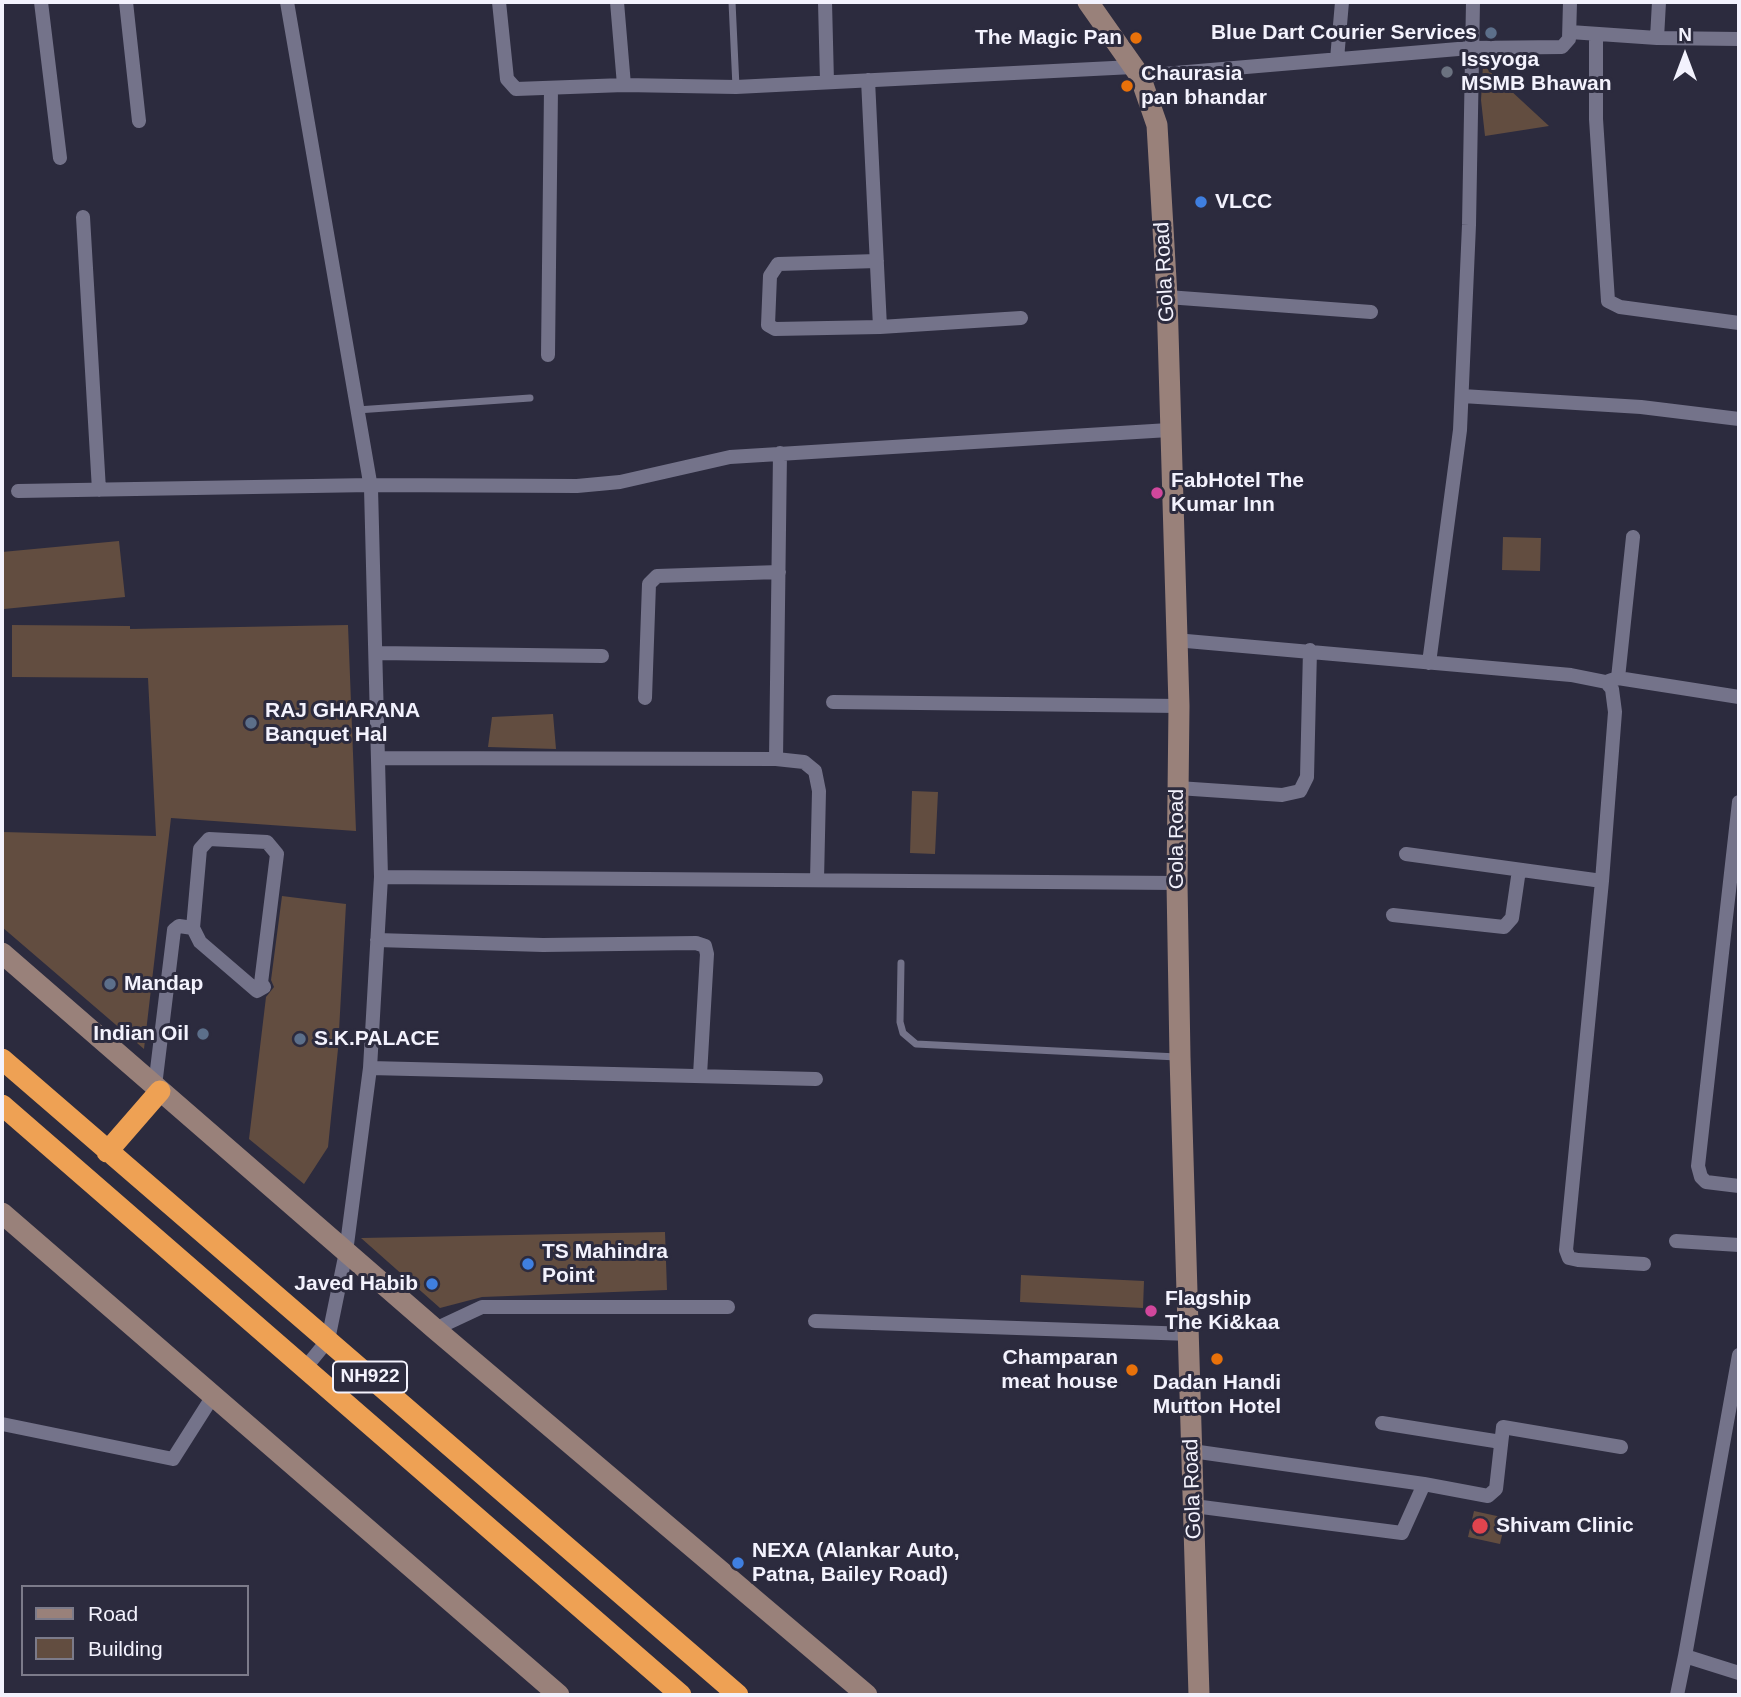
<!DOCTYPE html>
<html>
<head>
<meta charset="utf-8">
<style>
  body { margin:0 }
  #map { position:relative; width:1741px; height:1697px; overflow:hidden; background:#2c2b3e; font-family:Helvetica,sans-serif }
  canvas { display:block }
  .frame { position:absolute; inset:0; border:4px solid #f3f2fd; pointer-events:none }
  .legend { position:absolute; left:21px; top:1585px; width:228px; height:91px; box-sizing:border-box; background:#2c2b3e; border:2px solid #7c7b8a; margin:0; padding:9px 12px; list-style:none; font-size:21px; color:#f3f2fd }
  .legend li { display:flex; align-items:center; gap:14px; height:35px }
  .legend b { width:35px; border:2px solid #7c7b8a }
  .north { position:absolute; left:1650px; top:21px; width:70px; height:70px; -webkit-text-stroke:5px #2c2b3e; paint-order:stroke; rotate:0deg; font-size:19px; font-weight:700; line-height:28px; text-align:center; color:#f3f2fd }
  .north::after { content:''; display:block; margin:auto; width:24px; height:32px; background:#f3f2fd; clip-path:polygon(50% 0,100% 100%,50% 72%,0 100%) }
</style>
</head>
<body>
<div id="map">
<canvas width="1741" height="1697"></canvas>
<div class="frame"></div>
<ul class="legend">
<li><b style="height:9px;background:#99817a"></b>Road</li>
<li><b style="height:19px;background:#624d40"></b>Building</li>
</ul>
<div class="north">N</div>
</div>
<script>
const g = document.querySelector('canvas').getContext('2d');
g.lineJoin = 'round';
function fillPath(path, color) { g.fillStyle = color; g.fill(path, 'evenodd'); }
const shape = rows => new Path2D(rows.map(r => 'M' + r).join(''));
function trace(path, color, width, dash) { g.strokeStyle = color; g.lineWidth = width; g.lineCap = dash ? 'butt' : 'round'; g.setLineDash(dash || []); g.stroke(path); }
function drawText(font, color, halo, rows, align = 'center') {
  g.font = font + ' Helvetica,sans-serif'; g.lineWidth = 6; g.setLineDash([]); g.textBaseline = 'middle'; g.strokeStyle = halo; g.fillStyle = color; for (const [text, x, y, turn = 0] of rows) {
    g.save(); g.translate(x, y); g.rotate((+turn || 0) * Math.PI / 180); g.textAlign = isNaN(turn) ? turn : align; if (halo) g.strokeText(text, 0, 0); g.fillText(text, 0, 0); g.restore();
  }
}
const building = shape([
  [1483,65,1549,126,1485,136,1481,100],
  [1503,537,1541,538,1540,571,1502,570],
  [119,541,125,597,4,609,2,552],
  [12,625,130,626,130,629,348,625,356,831,171,818,144,1049,2,927,2,832,156,836,148,678,12,677],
  [553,714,556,749,488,747,492,717],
  [912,791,938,792,935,854,910,853],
  [282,896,346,904,338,1049,328,1147,304,1184,249,1139,266,997,274,987,271,980],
  [665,1232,667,1290,482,1297,440,1308,361,1238],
  [1021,1275,1144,1281,1143,1308,1020,1302],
  [1474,1511,1506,1518,1500,1544,1468,1537]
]);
const lane = shape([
  [732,2,736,87],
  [357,410,530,398],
  [901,963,900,1022,903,1033,916,1044,1177,1057]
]);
const street = shape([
  [41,2,60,158],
  [126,2,139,121],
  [287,2,371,488,381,877,370,1068,346,1252,328,1340,306,1367],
  [499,2,507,79,516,89,624,85,736,87,1133,67],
  [617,2,624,85],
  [825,2,827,82],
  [1570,32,1657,38,1739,39],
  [1596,34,1596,119,1608,301,1620,307,1739,323],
  [1657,38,1659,2],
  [1337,59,1342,2],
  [1140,76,1470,48,1562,47,1569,39,1570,2],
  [868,80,880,327],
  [83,217,99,490],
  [877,261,778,264,770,276,768,325,775,329,880,327,1021,318],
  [1167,297,1371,312],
  [548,355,551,88],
  [1462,396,1641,407,1739,419],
  [18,491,371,485,577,486,620,482,730,457,1169,430],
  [1175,640,1571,675,1606,682,1612,689,1615,712,1602,881,1566,1250,1569,1258,1578,1260,1644,1264],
  [377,653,602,656],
  [1429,663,1460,430,1469,225,1473,2],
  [1618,678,1633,537],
  [1609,681,1618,678,1739,697],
  [645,698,649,584,657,576,779,572],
  [833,702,1179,706],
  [379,758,776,759,804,762,815,771,819,791,817,880],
  [776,759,780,453],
  [1178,788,1282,795,1300,791,1307,777,1310,650],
  [1739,802,1698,1166,1701,1177,1706,1182,1739,1186],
  [209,839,267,842,277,854,261,983,264,987,257,991,200,942,193,928,200,849,209,839],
  [1406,854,1602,881],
  [381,877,1177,883],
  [1393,915,1504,927,1512,918,1519,870],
  [377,940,543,945,696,943,705,946,707,954,700,1075],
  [370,1068,816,1079],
  [155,1086,174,930,179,926,193,928],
  [1676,1241,1739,1245],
  [815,1321,1190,1334],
  [435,1329,482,1307,728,1307],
  [1382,1423,1501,1442],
  [2,1424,173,1459,213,1396],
  [1192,1451,1424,1484,1488,1496,1496,1489,1503,1427,1621,1447],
  [1194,1506,1402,1533,1424,1484],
  [1685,1656,1739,1355],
  [1677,1695,1685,1656,1739,1673]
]);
const secondary = shape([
  [1088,2,1140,76,1157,125,1167,297,1179,706,1177,883,1180,1057,1199,1695],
  [2,953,435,1329,867,1695],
  [2,1213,559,1695]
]);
const highway = shape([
  [2,1059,738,1695],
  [2,1105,681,1695],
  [107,1152,160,1091]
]);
const markers = [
  [1491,33,7,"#5c6f8a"],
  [1136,38,7,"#e8710a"],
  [1447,72,7,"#6b7280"],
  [1127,86,7,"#e8710a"],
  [1201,202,7,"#3f7fe0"],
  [1157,493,7,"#d1479c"],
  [251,723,7,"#5c6f8a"],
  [110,984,7,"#5c6f8a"],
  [203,1034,7,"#5c6f8a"],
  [300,1039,7,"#5c6f8a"],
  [528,1264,7,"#3f7fe0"],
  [432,1284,7,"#3f7fe0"],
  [1151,1311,7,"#d1479c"],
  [1217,1359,7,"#e8710a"],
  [1132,1370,7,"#e8710a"],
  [1480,1526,9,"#e0444e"],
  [738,1563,7,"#3f7fe0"]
];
const shields = [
  [370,1377,74]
];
const shieldNames = [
  ["NH922",370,1377]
];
const poiNames = [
  ["Blue Dart Courier Services",1477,33,"right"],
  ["The Magic Pan",1122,38,"right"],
  ["Issyoga",1461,60],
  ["MSMB Bhawan",1461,84],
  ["Chaurasia",1141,74],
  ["pan bhandar",1141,98],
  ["VLCC",1215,202],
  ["FabHotel The",1171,481],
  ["Kumar Inn",1171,505],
  ["RAJ GHARANA",265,711],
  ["Banquet Hal",265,735],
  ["Mandap",124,984],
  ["Indian Oil",189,1034,"right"],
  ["S.K.PALACE",314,1039],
  ["TS Mahindra",542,1252],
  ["Point",542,1276],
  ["Javed Habib",418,1284,"right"],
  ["Flagship",1165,1299],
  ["The Ki&kaa",1165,1323],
  ["Champaran",1118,1358,"right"],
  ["meat house",1118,1382,"right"],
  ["Dadan Handi",1217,1383,"center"],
  ["Mutton Hotel",1217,1407,"center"],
  ["Shivam Clinic",1496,1526],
  ["NEXA (Alankar Auto,",752,1551],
  ["Patna, Bailey Road)",752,1575]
];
const streetNames = [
  ["Gola Road",1165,272,-93],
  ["Gola Road",1177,839,-90],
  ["Gola Road",1193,1489,-92]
];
fillPath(building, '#624d40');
trace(lane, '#74738a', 7);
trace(street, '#74738a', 14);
trace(secondary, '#99817a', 21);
trace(highway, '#eea154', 21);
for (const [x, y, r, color] of markers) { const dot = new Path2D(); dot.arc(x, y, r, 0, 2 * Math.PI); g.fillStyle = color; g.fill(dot); trace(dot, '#2c2b3e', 2.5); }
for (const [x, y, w] of shields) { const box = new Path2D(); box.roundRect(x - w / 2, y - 15.5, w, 31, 5); g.fillStyle = '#2c2b3e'; g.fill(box); trace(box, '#f3f2fd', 2); }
drawText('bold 19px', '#f3f2fd', null, shieldNames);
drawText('bold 21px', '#f3f2fd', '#2c2b3e', poiNames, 'left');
drawText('21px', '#f3f2fd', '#2c2b3e', streetNames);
</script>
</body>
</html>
